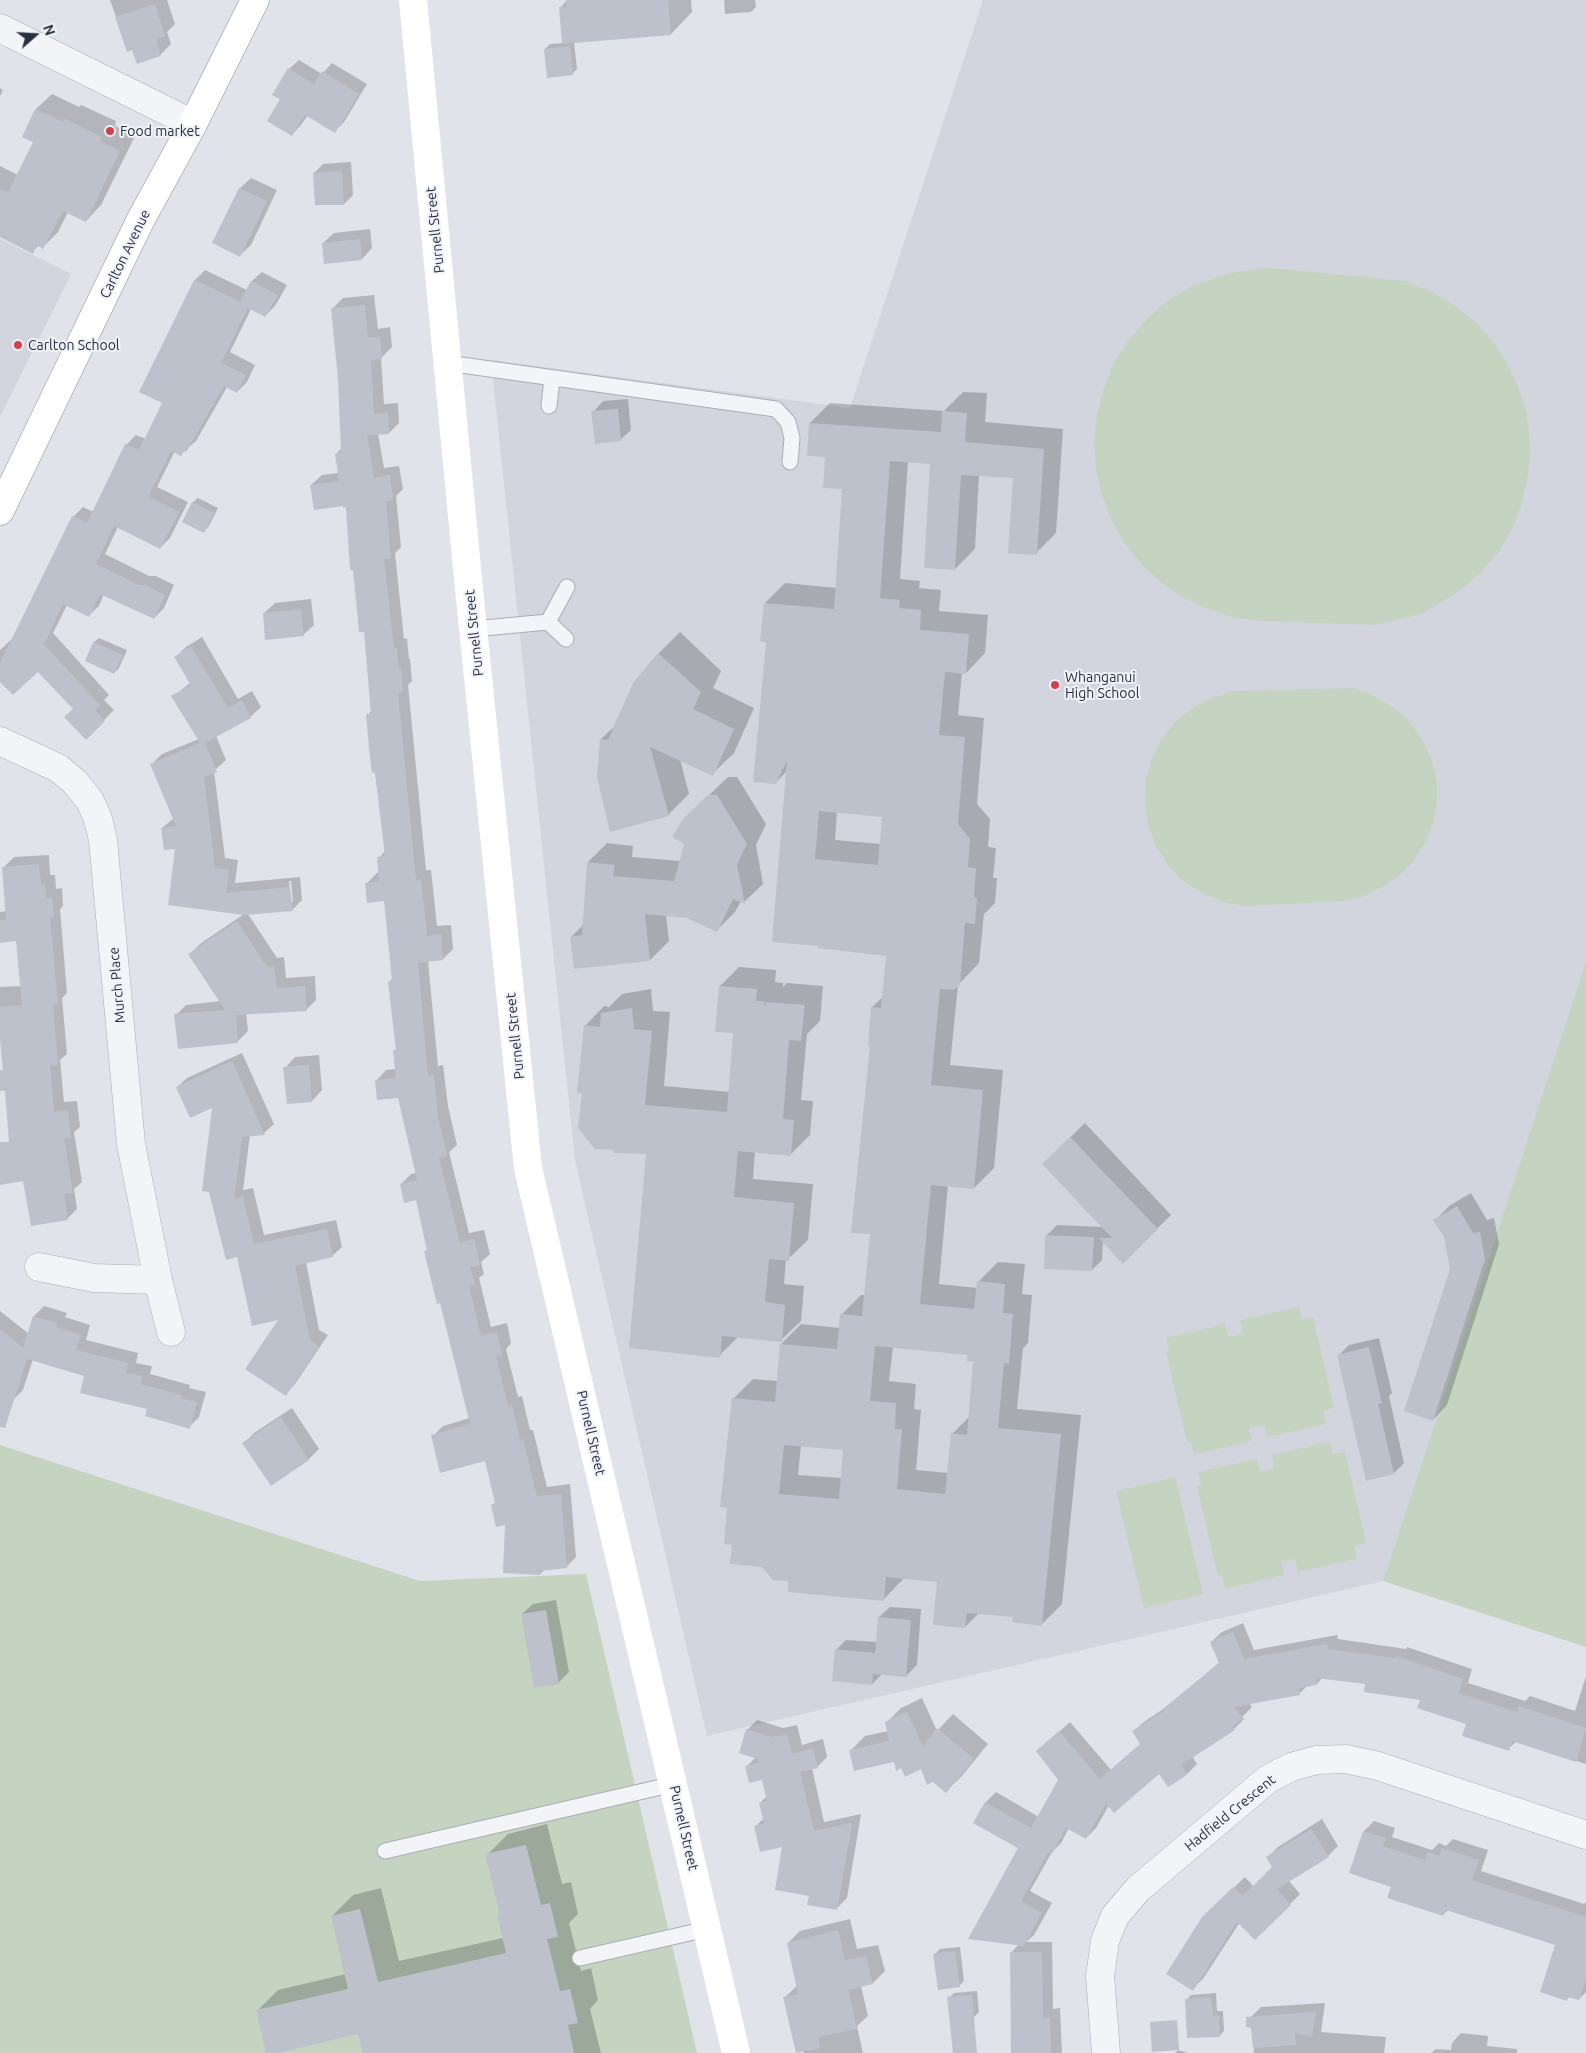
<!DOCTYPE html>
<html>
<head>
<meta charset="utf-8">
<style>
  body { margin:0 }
  #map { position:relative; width:1586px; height:2053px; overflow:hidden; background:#e0e3e9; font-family:Ubuntu,sans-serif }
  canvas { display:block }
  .north { position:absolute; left:10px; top:10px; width:50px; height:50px; -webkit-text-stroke:4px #eff2f7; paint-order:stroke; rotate:71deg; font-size:14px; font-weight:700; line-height:20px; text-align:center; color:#282f41 }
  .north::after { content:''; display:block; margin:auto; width:18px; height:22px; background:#282f41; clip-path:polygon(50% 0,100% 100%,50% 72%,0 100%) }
</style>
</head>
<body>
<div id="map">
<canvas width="1586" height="2053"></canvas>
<div class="north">N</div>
</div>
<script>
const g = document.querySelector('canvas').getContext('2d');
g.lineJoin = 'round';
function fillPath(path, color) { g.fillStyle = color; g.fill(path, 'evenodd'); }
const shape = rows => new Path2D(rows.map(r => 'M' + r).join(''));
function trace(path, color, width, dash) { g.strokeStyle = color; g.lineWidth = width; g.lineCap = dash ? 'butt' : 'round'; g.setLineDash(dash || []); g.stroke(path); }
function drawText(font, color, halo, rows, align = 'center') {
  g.font = font + ' Ubuntu,sans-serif'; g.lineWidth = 4; g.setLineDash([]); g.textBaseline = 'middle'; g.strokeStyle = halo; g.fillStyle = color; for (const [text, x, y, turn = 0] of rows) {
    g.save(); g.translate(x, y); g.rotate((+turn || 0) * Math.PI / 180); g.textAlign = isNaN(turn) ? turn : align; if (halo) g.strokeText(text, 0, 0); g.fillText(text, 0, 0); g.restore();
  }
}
const built = shape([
  [983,0,1586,0,1586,961,1383,1581,707,1736,575,1160,491,360,850,408],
  [0,239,71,274,0,417]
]);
const green = shape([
  [1269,268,1406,281,1430,291,1452,304,1472,319,1490,338,1505,359,1516,382,1525,406,1529,431,1530,457,1527,481,1521,506,1512,529,1499,551,1483,570,1465,587,1444,601,1422,613,1398,620,1374,625,1264,621,1237,618,1211,610,1186,599,1163,584,1143,566,1126,545,1112,521,1102,495,1096,469,1094,441,1097,414,1104,388,1114,363,1129,340,1147,319,1167,301,1191,287,1216,277,1242,271],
  [1353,688,1371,694,1403,714,1415,729,1425,745,1432,762,1437,781,1437,802,1433,823,1426,842,1414,860,1400,875,1383,887,1364,896,1344,901,1245,906,1223,902,1202,893,1183,881,1168,865,1156,846,1148,824,1145,802,1146,780,1152,758,1162,738,1176,721,1194,707,1214,697,1235,691],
  [1586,961,1586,1647,1383,1581],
  [1299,1307,1302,1320,1313,1317,1334,1408,1323,1411,1326,1424,1267,1437,1264,1425,1249,1428,1252,1441,1194,1455,1191,1442,1187,1442,1166,1352,1169,1350,1166,1338,1225,1324,1228,1337,1243,1333,1240,1320],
  [1330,1442,1333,1454,1345,1452,1366,1543,1354,1546,1357,1559,1298,1572,1295,1559,1281,1562,1284,1575,1225,1589,1222,1576,1218,1577,1197,1486,1201,1485,1198,1472,1257,1459,1260,1472,1274,1468,1272,1455],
  [0,1445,420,1581,586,1574,697,2053,0,2053],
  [1175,1477,1203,1594,1144,1608,1116,1491]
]);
const shadow = shape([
  [110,0,167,0,175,24,167,32,171,44,160,55,133,49,128,50],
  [567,0,691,0,692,12,671,34,574,42,577,69,572,74,545,49,550,44,563,43,560,8],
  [724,0,755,0,756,7,751,12,725,14],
  [299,60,322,74,332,63,367,84,344,122,335,131,308,115,301,125,292,135,282,99,289,69],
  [0,88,3,90,0,96],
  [52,94,79,107,81,105,116,121,115,126,135,136,101,205,86,221,68,212,58,232,43,247,39,245,32,252,0,235,0,166,18,175,35,142,23,136,36,109],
  [351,162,353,195,344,204,314,173,323,164],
  [251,178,277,190,251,245,240,255,214,242,240,188],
  [370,229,372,248,362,259,323,243,334,233],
  [205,270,247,290,252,281,262,272,287,285,275,306,265,316,251,309,230,352,255,365,247,382,237,392,227,387,196,441,181,454,175,451,157,487,188,502,170,538,160,548,118,527,105,554,149,576,156,576,174,585,164,608,154,618,104,594,99,606,89,615,67,605,53,633,109,695,104,700,114,710,86,738,74,709,38,670,0,680,0,650,14,637,73,517,83,507,94,512,126,445,136,435,146,439,163,403,141,391,195,280],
  [374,295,378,329,390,327,392,347,381,358,384,404,398,403,399,423,389,433,378,434,384,468,399,466,403,489,396,496,401,547,395,553,404,639,407,638,409,659,410,659,412,681,408,685,426,870,431,870,437,926,451,925,453,949,443,959,428,961,438,1066,443,1065,448,1106,457,1145,449,1152,469,1233,484,1230,490,1254,481,1262,484,1274,479,1278,491,1327,507,1323,511,1343,506,1349,518,1397,522,1396,530,1430,533,1430,547,1487,570,1484,576,1557,566,1567,545,1569,540,1574,492,1505,496,1502,486,1460,433,1436,443,1426,470,1418,441,1302,425,1252,428,1249,417,1199,401,1184,411,1174,416,1173,399,1097,376,1081,386,1070,396,1069,394,1051,397,1048,389,982,393,978,385,900,367,883,377,873,380,872,379,858,385,851,368,715,372,710,365,630,347,506,311,485,322,475,339,473,336,454,342,448,339,379,333,308,343,298],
  [963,392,987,393,985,422,1063,429,1056,533,1036,553,1014,477,979,475,975,549,955,569,932,463,908,461,900,579,920,581,919,588,941,590,939,611,988,615,985,653,966,673,962,672,958,715,984,718,977,804,990,819,988,847,996,848,993,878,997,878,995,903,984,914,979,963,958,985,950,1065,1003,1070,994,1168,974,1188,948,1185,939,1284,977,1288,978,1282,998,1262,1025,1264,1022,1294,1032,1295,1028,1343,1023,1348,1017,1409,1081,1415,1062,1604,1042,1624,1014,1616,979,1613,965,1627,938,1581,904,1578,884,1599,790,1580,763,1565,733,1544,733,1399,753,1379,778,1381,781,1344,801,1324,840,1328,841,1315,861,1295,865,1295,871,1233,872,1007,883,997,887,955,819,947,788,770,775,783,765,603,785,583,837,588,844,488,810,423,830,403,944,411],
  [837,811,884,816,881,844,835,840],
  [893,1347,969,1354,974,1360,969,1417,952,1434,948,1473,916,1470,921,1410,914,1409,916,1384,889,1381],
  [801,1445,844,1449,842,1478,798,1475],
  [628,399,631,430,620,440,593,412,603,401],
  [198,498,218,508,209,526,204,531,184,521,193,502],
  [311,599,314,625,303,635,264,613,275,603],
  [680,632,721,671,713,688,754,708,734,753,712,774,680,759,689,794,668,815,601,739,617,724,634,684,659,653],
  [202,637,238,699,252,691,261,707,250,717,216,736,226,760,214,771,225,858,238,860,235,883,300,877,302,900,292,910,248,914,277,958,284,957,286,978,315,976,316,1000,306,1010,246,1013,248,1031,238,1041,176,1015,186,1005,221,1001,190,954,200,944,244,914,177,847,162,828,174,818,152,764,162,754,199,739,173,697,191,682,176,657,186,647],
  [289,881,291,881,293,902,291,902],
  [99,638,127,650,119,668,114,673,86,660,94,642],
  [728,777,737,777,766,824,756,845,763,884,744,902,741,901,735,912,716,931,687,917,666,915,669,941,650,960,571,937,584,924,588,862,607,843,633,846,632,857,681,861,686,844,705,799],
  [49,855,50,875,55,875,56,889,62,888,63,906,60,909,67,993,62,998,67,1054,60,1060,64,1102,77,1101,80,1127,74,1132,82,1182,74,1189,77,1209,67,1219,0,1026,0,987,22,986,17,939,0,941,0,912,7,911,4,867,14,857],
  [739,967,776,970,775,982,783,983,783,987,787,983,823,986,820,1021,807,1034,801,1100,813,1101,810,1135,790,1155,755,1151,753,1179,813,1184,808,1240,788,1259,786,1259,784,1284,804,1286,801,1321,781,1340,739,1336,719,1356,647,1153,583,1092,585,1026,604,1006,609,1007,622,994,651,989,653,1011,670,1012,664,1086,730,1092,735,1032,720,986],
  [242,1053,274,1124,264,1133,250,1135,243,1190,253,1188,264,1235,336,1220,342,1247,332,1256,306,1262,319,1330,328,1335,295,1384,286,1394,281,1318,253,1324,214,1106,177,1087,187,1078],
  [319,1055,322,1090,312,1101,285,1068,295,1057],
  [1085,1123,1171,1215,1123,1262,1103,1241,1102,1260,1092,1270,1047,1235,1057,1225,1103,1227,1057,1150],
  [1471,1193,1487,1220,1494,1218,1499,1244,1447,1405,1433,1420,1451,1269,1445,1237,1435,1221,1449,1206],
  [44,1306,67,1313,65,1317,90,1325,86,1340,138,1353,136,1363,152,1366,150,1374,190,1385,189,1388,206,1392,199,1417,189,1427,85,1375,33,1359,23,1390,13,1400,0,1389,0,1311,29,1334,34,1316],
  [1379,1338,1392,1393,1389,1396,1404,1463,1394,1473,1339,1355,1349,1345],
  [292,1408,319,1449,309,1459,271,1485,244,1443,254,1433],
  [556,1600,569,1672,558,1683,522,1614,533,1604],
  [890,1607,921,1609,917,1665,906,1676,882,1674,872,1684,836,1650,846,1640,877,1642,879,1617],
  [1243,1623,1254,1650,1337,1635,1338,1639,1406,1649,1407,1647,1472,1669,1468,1683,1525,1701,1530,1696,1575,1711,1586,1676,1586,1764,1517,1741,1508,1749,1467,1723,1421,1699,1366,1683,1323,1677,1317,1684,1308,1685,1299,1694,1249,1703,1252,1707,1242,1717,1244,1719,1234,1729,1192,1756,1197,1764,1187,1774,1168,1786,1160,1772,1109,1805,1096,1828,1086,1838,1069,1828,1061,1843,1052,1852,1030,1891,1052,1903,1034,1935,1026,1942,1052,1942,1053,2009,1060,2008,1062,2053,1012,2053,1011,1953,1019,1944,1019,1848,974,1823,986,1802,996,1792,1039,1817,1059,1779,1038,1751,1070,1722,1111,1770,1141,1744,1133,1732,1144,1722,1168,1706,1220,1662,1211,1642,1222,1632],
  [922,1698,937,1731,953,1714,988,1744,961,1777,946,1791,922,1768,901,1767,895,1760,851,1750,865,1736,888,1731,886,1723,901,1708],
  [757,1720,783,1728,797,1725,802,1745,823,1739,827,1757,817,1767,812,1768,824,1822,861,1814,847,1898,837,1908,811,1895,784,1845,756,1826,764,1818,760,1803,767,1796,763,1779,747,1766,756,1757,747,1730],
  [1322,1819,1338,1846,1328,1856,1289,1881,1300,1894,1256,1938,1240,1922,1203,1979,1192,1989,1214,1907,1245,1877,1254,1887,1274,1867,1268,1857,1278,1847],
  [1374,1821,1395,1828,1392,1837,1432,1850,1439,1843,1446,1846,1453,1839,1488,1850,1481,1871,1584,1904,1586,1902,1586,1992,1579,1999,1570,1996,1567,1999,1556,1944,1449,1909,1443,1915,1393,1886,1351,1872,1364,1831],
  [547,1824,562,1884,571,1882,578,1914,569,1923,581,1971,591,1968,598,2000,590,2009,601,2053,364,2053,359,2033,267,2053,257,2011,278,1990,346,1974,332,1916,353,1895,381,1888,399,1961,503,1938,498,1916,501,1913,487,1855,508,1834],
  [850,1919,857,1949,878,1945,885,1971,873,1983,861,1986,868,2016,857,2026,863,2053,804,2053,784,1998,798,1985,788,1943,800,1931],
  [960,1947,964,1981,959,1986,935,1954,940,1949],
  [977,1991,979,2012,974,2017,949,1998,954,1993],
  [1216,1993,1217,2011,1223,2011,1224,2031,1219,2036,1186,2000,1191,1995],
  [1325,2003,1321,2032,1386,2037,1384,2053,1254,2053,1251,2017,1261,2007],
  [1461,2033,1488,2036,1487,2046,1517,2049,1517,2053,1431,2053,1436,2049,1451,2050,1452,2043],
  [1178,2050,1188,2053,1175,2053]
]);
const building = shape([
  [566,0,668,0,671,35,562,44,559,7,566,7],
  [155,4,165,36,156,39,161,56,137,64,132,50,127,52,115,17],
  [570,46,573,75,547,78,544,49],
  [288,68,314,84,322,71,359,94,335,133,305,115,292,136,267,121,280,99,272,95],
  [35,109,63,122,65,119,102,137,100,141,120,151,86,222,63,211,43,249,37,245,33,254,0,237,0,189,8,193,33,142,22,137],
  [342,171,344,205,315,205,313,173],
  [239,188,267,201,240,257,212,243],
  [360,239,362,260,324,264,322,243],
  [194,280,240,301,251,281,278,295,265,317,248,308,221,363,246,375,237,393,224,386,186,452,184,451,181,456,171,451,148,497,179,512,160,549,114,526,96,564,139,585,145,585,165,595,154,619,100,594,89,617,63,604,45,643,42,642,100,705,95,710,105,721,86,740,64,717,73,709,38,672,13,695,0,682,0,663,72,516,87,523,125,444,139,450,162,403,139,392],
  [365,305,368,338,380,337,382,359,371,360,374,414,388,413,389,434,367,435,374,478,390,475,393,500,386,501,391,558,384,559,394,648,397,648,399,669,401,668,403,692,398,693,416,880,421,879,427,936,441,934,443,960,418,963,428,1075,434,1075,438,1117,447,1156,439,1158,460,1243,474,1239,480,1265,470,1267,475,1285,469,1286,481,1336,497,1332,502,1355,496,1356,508,1406,512,1405,520,1440,523,1439,537,1496,561,1494,567,1568,540,1571,540,1575,503,1573,505,1525,496,1527,491,1505,495,1503,485,1461,440,1473,431,1435,470,1424,440,1303,437,1304,424,1251,427,1251,416,1200,404,1203,400,1184,417,1180,398,1098,377,1100,375,1080,396,1078,393,1050,396,1050,388,982,392,981,384,901,367,903,365,883,379,881,377,857,385,856,375,772,372,773,369,748,366,714,371,714,364,632,359,632,353,570,350,570,346,507,343,508,343,506,314,510,310,485,339,481,335,454,341,453,338,379,331,308],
  [618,409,621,441,595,444,591,411],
  [942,411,967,413,965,442,1044,449,1037,555,1008,553,1013,478,961,475,955,570,924,568,930,464,890,461,880,598,900,600,899,608,921,610,920,630,969,634,966,674,945,672,939,735,965,737,958,824,970,839,968,867,976,868,974,897,977,898,975,924,965,923,960,985,953,990,940,989,931,1085,983,1090,974,1189,931,1185,920,1304,974,1309,977,1281,1005,1284,1003,1313,1013,1314,1009,1364,1004,1363,998,1428,1061,1434,1042,1626,1012,1622,1013,1617,967,1613,965,1628,933,1625,937,1582,886,1577,884,1601,788,1592,788,1581,773,1580,762,1567,730,1564,732,1545,724,1544,727,1508,720,1507,732,1398,775,1402,780,1344,837,1349,840,1314,862,1316,870,1234,851,1233,870,1046,868,1045,871,1007,881,1008,886,956,818,948,818,946,772,942,787,760,776,784,753,782,766,643,760,641,764,603,834,609,842,489,823,488,825,457,807,456,809,423,941,432],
  [819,811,882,817,878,865,815,859],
  [875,1346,967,1355,967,1361,973,1362,967,1435,951,1433,945,1494,897,1489,902,1429,895,1429,896,1403,870,1401],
  [784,1445,843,1450,839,1499,779,1494],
  [192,502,214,513,204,533,182,522],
  [301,609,304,636,265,640,263,613],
  [93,642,123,655,114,674,85,661],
  [191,646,228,708,242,700,251,718,205,743,217,772,204,777,215,868,229,870,226,893,290,887,293,911,244,915,168,905,175,849,164,850,161,828,176,826,150,764,200,743,171,696,191,685,174,657],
  [658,653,701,692,693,709,734,729,713,776,650,747,669,816,610,832,597,777,600,739,608,740,633,683],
  [708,795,717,795,747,844,737,865,745,904,733,899,717,932,687,918,645,914,650,961,574,969,570,937,582,935,587,862,615,865,613,876,674,881,684,844,672,837,684,818],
  [39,864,41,885,45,884,46,898,52,898,54,917,50,917,58,1004,53,1005,58,1065,50,1065,54,1112,68,1110,71,1138,64,1138,73,1193,64,1194,68,1220,31,1226,23,1181,0,1185,0,1142,9,1142,5,1091,0,1091,0,1070,3,1070,0,1039,0,1007,22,1005,16,941,0,943,0,920,6,920,2,867],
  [237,921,267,967,274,967,277,988,305,986,307,1011,236,1015,238,1043,178,1049,174,1014,225,1010,188,954],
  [719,986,757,989,756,1001,764,1001,765,1007,766,1002,805,1005,801,1041,789,1040,783,1119,794,1120,791,1156,738,1151,734,1197,794,1203,789,1261,769,1259,765,1302,785,1305,782,1342,722,1336,720,1358,629,1348,646,1154,613,1153,613,1150,595,1149,578,1128,582,1093,577,1093,584,1025,600,1027,601,1013,632,1008,634,1029,652,1031,645,1105,727,1112,733,1033,715,1032],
  [232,1061,265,1135,242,1137,234,1199,243,1197,254,1244,327,1229,333,1257,295,1266,310,1340,319,1346,286,1396,245,1369,278,1320,252,1326,237,1257,226,1260,209,1192,202,1191,212,1108,190,1118,176,1087],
  [309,1065,312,1102,287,1104,283,1067],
  [1070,1137,1158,1229,1123,1264,1099,1238,1112,1238,1042,1164],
  [1457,1206,1473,1233,1480,1232,1485,1259,1433,1421,1404,1411,1450,1269,1444,1237,1433,1220],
  [1045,1235,1094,1237,1092,1271,1044,1269],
  [33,1316,57,1323,56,1327,81,1335,76,1350,128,1363,126,1373,142,1376,141,1384,181,1395,180,1398,197,1402,190,1429,145,1416,147,1409,80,1393,84,1376,27,1359,5,1428,0,1427,0,1329,23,1348],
  [1369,1347,1382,1404,1378,1403,1394,1474,1366,1481,1337,1355],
  [281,1417,309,1460,271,1486,242,1443],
  [546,1610,559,1684,534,1688,521,1614],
  [878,1617,911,1620,906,1677,873,1674,872,1685,832,1681,835,1649,875,1653],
  [1233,1632,1244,1659,1327,1644,1328,1649,1395,1658,1396,1656,1463,1679,1459,1693,1517,1712,1519,1706,1586,1728,1576,1762,1512,1741,1509,1751,1462,1736,1466,1724,1417,1708,1420,1700,1364,1692,1365,1684,1316,1678,1317,1685,1299,1688,1300,1695,1234,1707,1243,1718,1232,1727,1235,1730,1181,1765,1187,1775,1168,1787,1159,1774,1114,1813,1106,1804,1086,1839,1066,1828,1051,1855,1048,1853,1021,1901,1042,1913,1024,1946,968,1939,1018,1848,973,1823,985,1802,1031,1828,1058,1780,1036,1751,1059,1731,1100,1779,1140,1744,1132,1731,1164,1711,1163,1709,1219,1663,1210,1642],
  [907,1712,923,1746,937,1728,974,1759,946,1793,933,1782,927,1785,921,1769,905,1777,901,1768,896,1771,894,1762,854,1771,849,1750,889,1741,885,1722],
  [746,1729,772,1737,787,1734,792,1754,813,1748,818,1768,800,1772,814,1831,852,1823,837,1910,807,1905,809,1896,775,1890,782,1847,760,1852,754,1826,764,1823,759,1803,767,1801,762,1780,749,1783,745,1766,758,1763,758,1759,739,1753],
  [1311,1829,1329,1857,1277,1889,1291,1905,1255,1940,1237,1922,1193,1991,1166,1974,1202,1917,1233,1887,1243,1896,1272,1867,1266,1857],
  [1363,1831,1386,1838,1383,1846,1425,1860,1428,1852,1439,1856,1442,1848,1479,1860,1472,1880,1586,1917,1586,1979,1579,2000,1568,1997,1567,2001,1540,1992,1555,1945,1446,1910,1443,1916,1387,1898,1391,1887,1349,1873],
  [526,1845,541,1905,550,1903,558,1937,547,1939,560,1991,570,1989,578,2023,568,2025,574,2053,363,2053,358,2034,278,2053,266,2053,256,2010,348,1989,331,1916,360,1909,378,1982,506,1953,497,1915,500,1915,485,1854],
  [838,1930,845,1960,866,1956,873,1984,848,1990,857,2029,818,2037,820,2048,796,2053,783,1997,798,1994,787,1943],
  [955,1951,960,1987,938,1990,933,1954],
  [1010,1952,1042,1952,1043,2019,1050,2018,1051,2053,1011,2053],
  [972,1995,977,2053,953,2053,947,1997],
  [1211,1997,1213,2015,1219,2015,1220,2037,1187,2038,1185,1999],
  [1316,2012,1312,2036,1295,2033,1296,2045,1253,2048,1251,2028,1246,2027,1246,2017],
  [1177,2020,1179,2050,1152,2052,1150,2022]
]);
const lane = shape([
  [447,363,776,409,788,422,792,438,790,462],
  [549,406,552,378],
  [548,622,566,639],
  [473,629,548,622,567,587],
  [385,1851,674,1784],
  [580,1958,707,1929]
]);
const street = shape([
  [0,28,193,124],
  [0,741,58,768,75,782,90,801,98,819,103,840,131,1144,158,1280,171,1332],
  [39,1267,94,1278,158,1280],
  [1106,2053,1100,1976,1105,1941,1115,1916,1138,1889,1268,1779,1291,1767,1317,1760,1346,1759,1378,1766,1586,1835]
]);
const secondary = shape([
  [413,0,468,579,528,1168,736,2053]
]);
const highway = shape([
  [0,511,140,221,193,124,255,0]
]);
const markers = [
  [110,131,5,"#d34049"],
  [18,345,5,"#d34049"],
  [1055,685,5,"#d34049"]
];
const poiNames = [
  ["Food market",120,131],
  ["Carlton School",28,345],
  ["Whanganui",1065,677],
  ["High School",1065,693]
];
const streetNames = [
  ["Purnell Street",435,230,-96],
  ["Carlton Avenue",125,254,-64],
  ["Purnell Street",474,633,-96],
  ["Murch Place",117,985,-95],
  ["Purnell Street",515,1036,-96],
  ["Purnell Street",591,1433,77],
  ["Hadfield Crescent",1230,1813,-39],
  ["Purnell Street",684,1828,77]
];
fillPath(built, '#d2d5de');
fillPath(green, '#c4d4c1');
fillPath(shadow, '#0003');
fillPath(building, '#bdc1cc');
trace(lane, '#a9adb7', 17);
trace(street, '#a9adb7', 29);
trace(highway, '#878fa1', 29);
trace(lane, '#f3f4f8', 15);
trace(street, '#f3f4f8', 28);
trace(secondary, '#fff', 28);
trace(highway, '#fff', 28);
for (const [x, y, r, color] of markers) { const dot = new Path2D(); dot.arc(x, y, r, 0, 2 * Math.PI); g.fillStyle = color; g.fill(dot); trace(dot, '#eff2f7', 2); }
drawText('14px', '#282f41', '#eff2f7', poiNames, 'left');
drawText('14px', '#282f41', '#eff2f7', streetNames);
</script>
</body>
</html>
